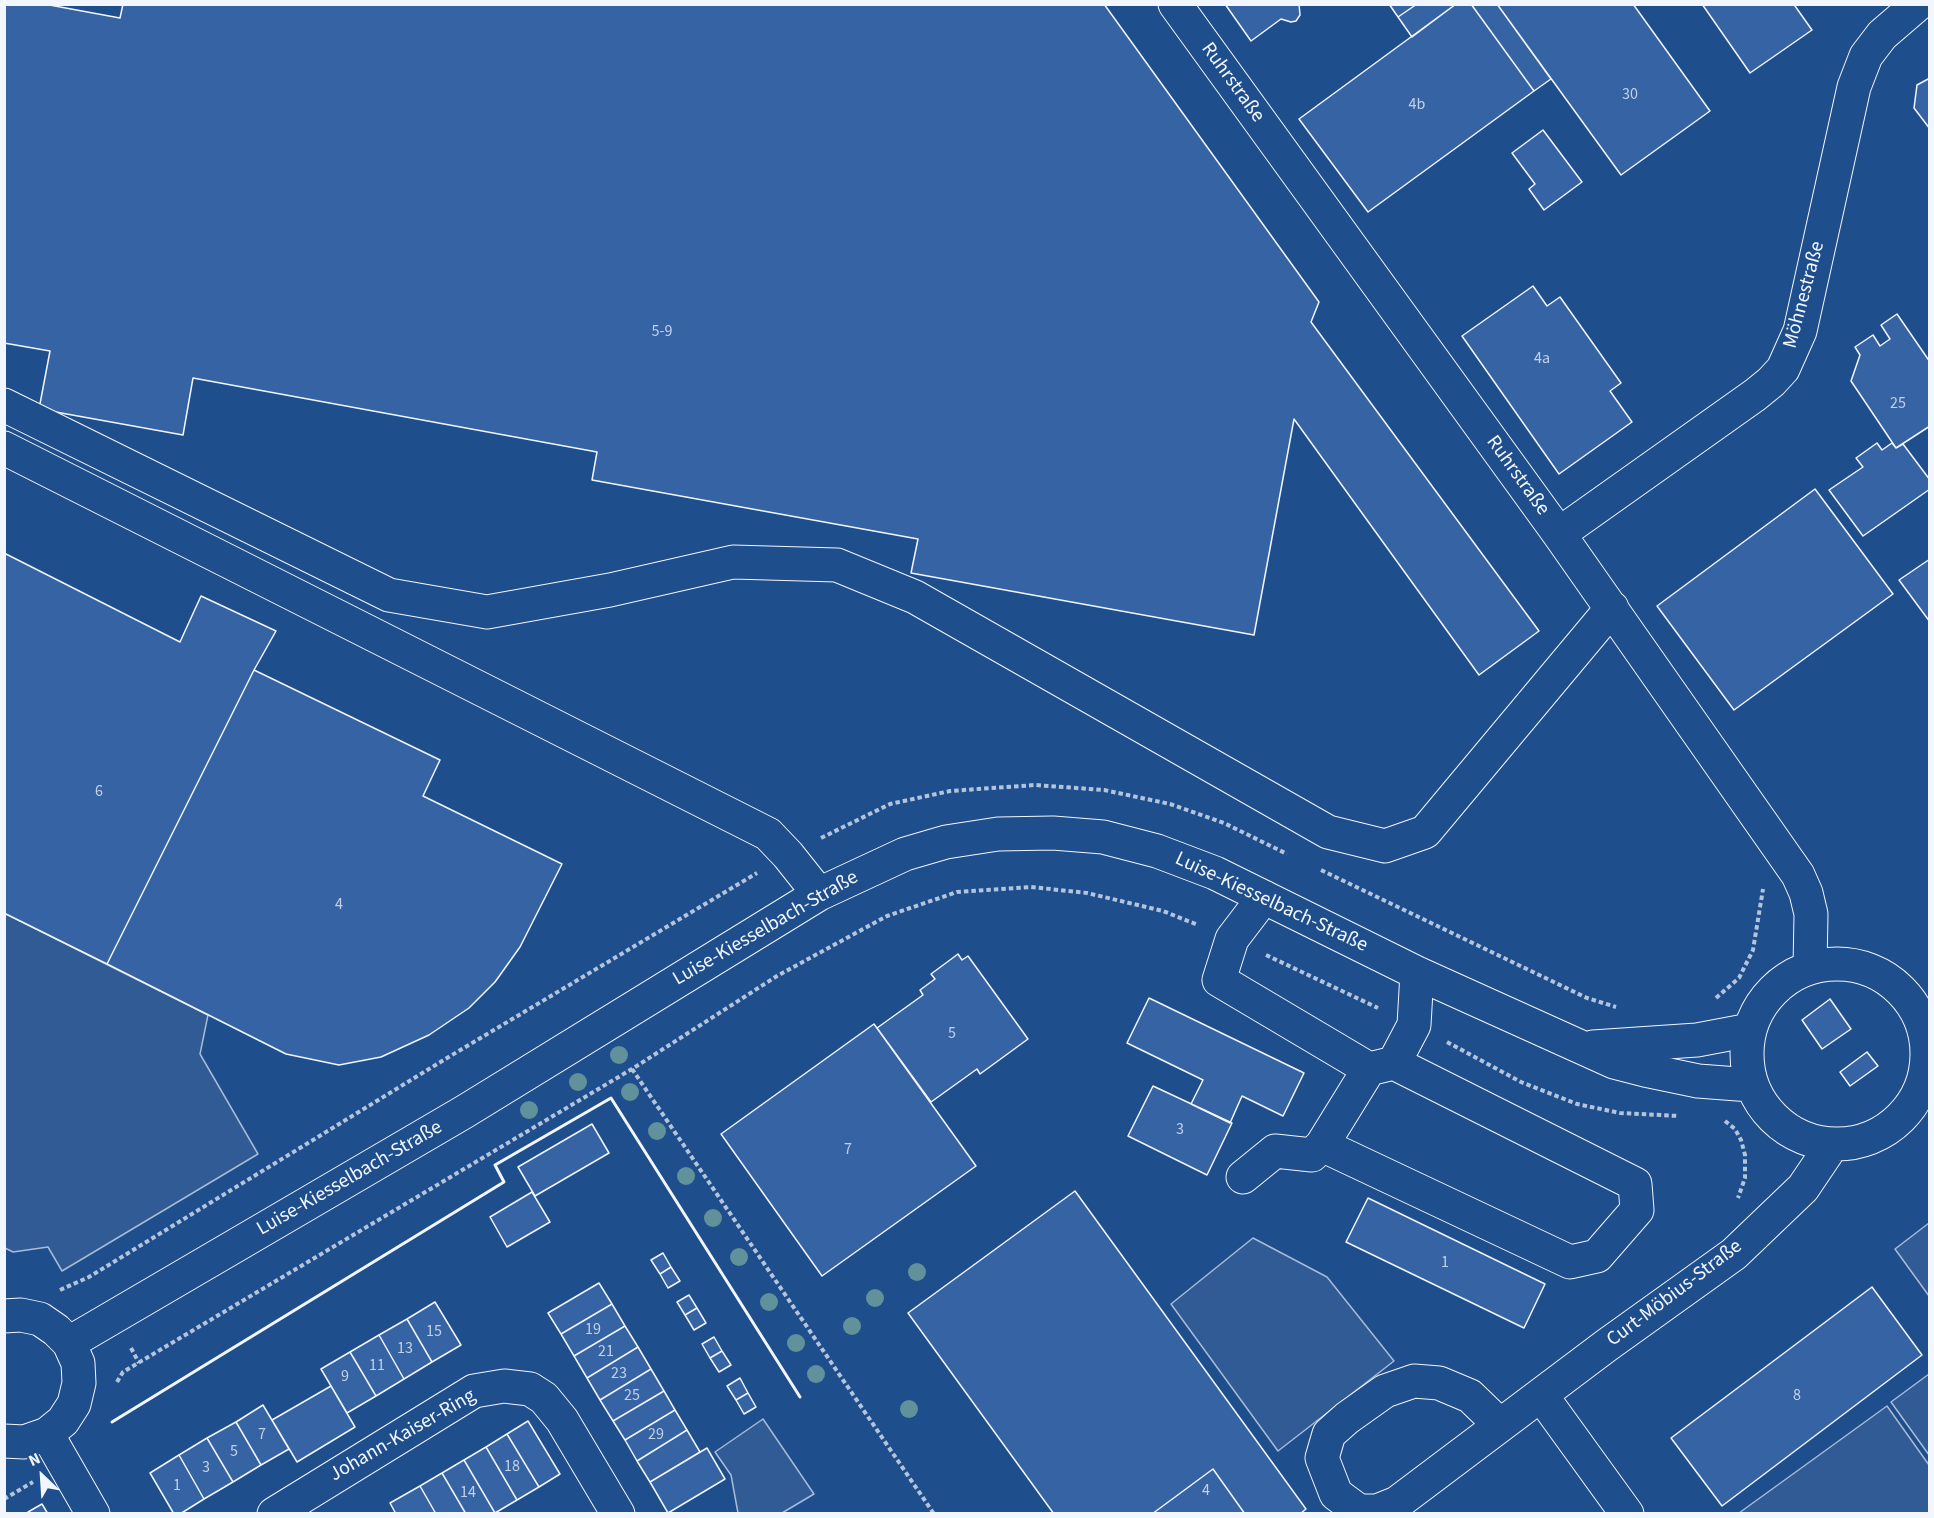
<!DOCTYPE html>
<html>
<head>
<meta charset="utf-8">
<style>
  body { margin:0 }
  #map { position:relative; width:1934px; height:1518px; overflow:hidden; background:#1f4e8c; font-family:"Source Sans 3",sans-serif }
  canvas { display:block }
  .frame { position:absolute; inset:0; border:6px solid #f2f6ff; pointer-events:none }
  .north { position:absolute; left:12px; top:1446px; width:60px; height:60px; -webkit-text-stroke:4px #1f4e8c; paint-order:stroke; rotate:335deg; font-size:16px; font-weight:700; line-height:24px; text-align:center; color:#f2f6ff }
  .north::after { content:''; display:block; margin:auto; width:21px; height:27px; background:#f2f6ff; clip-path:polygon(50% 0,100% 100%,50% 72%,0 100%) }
</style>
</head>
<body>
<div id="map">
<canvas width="1934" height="1518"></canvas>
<div class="frame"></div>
<div class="north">N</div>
</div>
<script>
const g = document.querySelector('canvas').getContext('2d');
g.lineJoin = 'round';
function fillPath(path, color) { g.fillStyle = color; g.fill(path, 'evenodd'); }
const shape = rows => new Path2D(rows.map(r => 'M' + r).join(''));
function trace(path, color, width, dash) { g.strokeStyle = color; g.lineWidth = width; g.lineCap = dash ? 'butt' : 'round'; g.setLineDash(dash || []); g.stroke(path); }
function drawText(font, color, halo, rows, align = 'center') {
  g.font = font + ' "Source Sans 3",sans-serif'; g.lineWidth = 4.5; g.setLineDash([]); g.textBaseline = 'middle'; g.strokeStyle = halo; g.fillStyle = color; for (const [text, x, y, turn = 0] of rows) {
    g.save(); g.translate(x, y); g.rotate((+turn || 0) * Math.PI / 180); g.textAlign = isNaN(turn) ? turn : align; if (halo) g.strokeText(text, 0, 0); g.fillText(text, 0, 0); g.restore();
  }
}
const built = shape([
  [4,913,208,1015,200,1054,258,1154,62,1271,48,1247,13,1252,5,1248,4,913],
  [1929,1223,1929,1296,1895,1249,1929,1223],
  [1253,1238,1327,1277,1394,1361,1278,1451,1171,1304,1253,1238],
  [1929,1374,1929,1455,1891,1402,1929,1374],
  [1887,1406,1929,1465,1929,1513,1739,1513,1887,1406],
  [763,1419,814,1494,782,1513,738,1513,731,1475,715,1452,763,1419]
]);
const building = shape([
  [4,4,44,4,120,18,123,4,1104,4,1319,302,1311,322,1539,631,1479,675,1294,419,1254,635,911,573,918,539,592,480,597,452,193,378,183,435,39,409,50,351,4,343,4,4],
  [1225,4,1299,4,1300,15,1296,21,1291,22,1281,19,1251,41,1225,4],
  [1389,4,1417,4,1398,17,1389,4],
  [1417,4,1456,4,1412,37,1398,17,1417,4],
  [1456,4,1471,4,1534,91,1368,212,1299,119,1456,4],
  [1471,4,1497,4,1551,79,1534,91,1471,4],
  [1497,4,1633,4,1710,111,1621,175,1497,4],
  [1702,4,1797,4,1795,6,1812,30,1750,73,1702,4],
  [1930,78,1930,129,1914,108,1917,85,1930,78],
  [1543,130,1582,182,1544,210,1529,189,1535,184,1512,153,1543,130],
  [1533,286,1547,306,1560,297,1621,383,1610,391,1632,422,1559,474,1462,336,1533,286],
  [1897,314,1930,362,1930,426,1896,448,1851,381,1860,355,1855,347,1873,335,1880,346,1890,339,1881,325,1897,314],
  [1877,443,1882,450,1892,443,1896,448,1903,444,1930,480,1930,489,1863,536,1829,490,1863,467,1856,458,1877,443],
  [1815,489,1893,594,1734,710,1657,606,1815,489],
  [4,553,180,642,201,596,276,631,254,670,107,964,4,913,4,553],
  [1930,559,1930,622,1899,580,1930,559],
  [254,670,440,760,423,796,562,864,520,947,495,982,469,1008,429,1035,381,1057,339,1065,286,1054,107,964,254,670],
  [958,954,962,960,968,956,1028,1039,980,1074,977,1069,931,1102,877,1028,923,995,920,990,935,979,931,974,958,954],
  [1149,998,1304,1073,1283,1116,1242,1096,1230,1123,1191,1104,1203,1080,1127,1043,1149,998],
  [1830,999,1851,1029,1822,1049,1802,1020,1830,999],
  [874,1024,976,1166,822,1276,721,1134,874,1024],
  [1867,1052,1878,1066,1850,1086,1840,1072,1867,1052],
  [1153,1086,1232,1123,1207,1175,1128,1136,1153,1086],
  [592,1124,609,1153,535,1196,518,1167,592,1124],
  [1075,1191,1306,1509,1300,1514,1245,1514,1213,1469,1152,1514,1054,1514,908,1313,1075,1191],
  [532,1192,550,1222,507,1247,490,1217,532,1192],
  [1368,1198,1545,1284,1524,1328,1346,1242,1368,1198],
  [663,1253,671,1267,660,1274,651,1260,663,1253],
  [671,1267,680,1281,668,1288,660,1274,671,1267],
  [599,1283,612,1304,561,1334,548,1313,599,1283],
  [1872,1287,1922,1355,1722,1506,1671,1438,1872,1287],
  [689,1295,697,1308,685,1315,677,1302,689,1295],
  [435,1302,461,1345,432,1362,407,1319,435,1302],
  [612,1304,625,1326,574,1356,561,1334,612,1304],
  [697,1308,706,1323,694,1330,685,1315,697,1308],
  [407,1319,432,1362,404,1379,379,1335,407,1319],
  [625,1326,638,1347,587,1378,574,1356,625,1326],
  [379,1335,404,1379,376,1396,350,1352,379,1335],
  [714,1337,722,1351,710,1358,702,1344,714,1337],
  [638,1347,651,1369,600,1400,587,1378,638,1347],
  [722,1351,731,1365,719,1372,710,1358,722,1351],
  [350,1352,376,1396,347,1413,321,1369,350,1352],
  [651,1369,664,1391,613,1421,600,1400,651,1369],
  [740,1378,748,1393,736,1400,727,1386,740,1378],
  [331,1386,355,1427,297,1462,272,1420,331,1386],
  [664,1391,675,1410,625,1440,613,1421,664,1391],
  [748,1393,756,1407,744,1414,736,1400,748,1393],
  [263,1405,289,1449,261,1465,236,1422,263,1405],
  [675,1410,687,1430,637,1461,625,1440,675,1410],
  [528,1421,560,1474,539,1487,507,1434,528,1421],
  [236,1422,261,1465,233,1482,207,1438,236,1422],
  [687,1430,700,1452,650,1482,637,1461,687,1430],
  [507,1434,539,1487,517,1500,486,1447,507,1434],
  [207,1438,233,1482,204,1499,179,1455,207,1438],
  [486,1447,517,1500,495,1513,464,1460,486,1447],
  [707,1448,725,1479,668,1513,650,1482,707,1448],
  [179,1455,204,1499,180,1514,174,1514,150,1473,179,1455],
  [464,1460,495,1513,494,1514,466,1514,442,1473,464,1460],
  [1213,1469,1245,1514,1152,1514,1213,1469],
  [442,1473,466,1514,436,1514,420,1486,442,1473],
  [420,1486,436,1514,396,1514,390,1503,420,1486],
  [42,1504,48,1514,29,1514,28,1512,42,1504]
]);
const path = shape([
  [821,838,890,804,950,791,1035,785,1104,790,1170,804,1224,823,1287,854],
  [1321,870,1587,998,1616,1007],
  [1266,955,1378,1008],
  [1716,998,1739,978,1753,950,1763,889],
  [1447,1042,1521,1082,1577,1104,1620,1113,1679,1116],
  [632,1069,934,1514],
  [1725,1121,1735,1129,1741,1140,1745,1155,1745,1178,1738,1198],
  [60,1290,89,1277,447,1058,757,873],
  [131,1348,139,1363],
  [117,1382,123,1372,632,1069,777,976,887,916,957,892,1031,887,1087,893,1163,911,1198,925],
  [4,1499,33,1482]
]);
const minor = shape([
  [1175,4,1559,534,1798,875,1806,893,1811,914,1810,968],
  [4,405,389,595,487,612,610,590,733,562,837,565,915,597,1328,832,1385,846,1425,832,1612,608],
  [4,448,768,834,788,855,819,894],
  [1559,534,1755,395,1771,382,1783,369,1800,331,1854,87,1866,56,1882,35,1918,4],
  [1264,897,1232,939,1219,980,1369,1069],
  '1747 1054a90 90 0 1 1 180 0a90 90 0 1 1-180 0Z',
  [1593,1047,1697,1040,1750,1030],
  [1322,1145,1570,1262,1597,1256,1637,1210,1635,1184,1394,1063],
  [1243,1177,1275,1151,1312,1155,1322,1145,1369,1069,1394,1063,1414,1025,1417,973],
  [4,1316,21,1315,40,1319,56,1330,69,1343,78,1363,79,1383,74,1404,63,1421,47,1434,24,1442,4,1441],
  [69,1343,464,1112,819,894,905,854,946,842,998,834,1053,833,1103,837,1157,851,1215,873,1417,973,1614,1062,1645,1070,1698,1081,1751,1085],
  [1541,1395,1627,1514],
  [1500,1425,1470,1396,1439,1383,1414,1381,1385,1391,1347,1418,1329,1434,1322,1458,1336,1494,1359,1511,1377,1511,1397,1503,1607,1345,1734,1254,1803,1188,1832,1145],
  [47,1434,93,1514],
  [274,1514,474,1391,504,1386,530,1389,544,1398,562,1420,618,1514]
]);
const wall = shape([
  [112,1422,504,1182,495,1165,611,1098,800,1397]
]);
const trees = [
  [619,1055],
  [578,1082],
  [630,1092],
  [529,1110],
  [657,1131],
  [686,1176],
  [713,1218],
  [739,1257],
  [917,1272],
  [875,1298],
  [769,1302],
  [852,1326],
  [796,1343],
  [816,1374],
  [909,1409]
];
const numberNames = [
  ["30",1630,95],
  ["4b",1417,105],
  ["5-9",662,332],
  ["4a",1542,359],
  ["25",1898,404],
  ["6",99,792],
  ["4",339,905],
  ["5",952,1034],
  ["3",1180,1130],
  ["7",848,1150],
  ["1",1445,1263],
  ["19",593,1330],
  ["15",434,1332],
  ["13",405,1349],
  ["21",606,1352],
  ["11",377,1366],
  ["23",619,1374],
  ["9",345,1377],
  ["25",632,1396],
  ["8",1797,1396],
  ["7",262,1435],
  ["29",656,1435],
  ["5",234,1452],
  ["18",512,1467],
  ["3",206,1468],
  ["1",177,1486],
  ["4",1206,1491],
  ["14",468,1493]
];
const streetNames = [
  ["Ruhrstraße",1232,83,54],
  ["Möhnestraße",1805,295,-75],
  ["Ruhrstraße",1517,476,54],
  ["Luise-Kiesselbach-Straße",1271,903,25],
  ["Luise-Kiesselbach-Straße",766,929,-30],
  ["Luise-Kiesselbach-Straße",350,1179,-30],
  ["Curt-Möbius-Straße",1675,1294,-37],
  ["Johann-Kaiser-Ring",403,1436,-30]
];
fillPath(built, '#305b95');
trace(built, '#a8bbd7', 1.5);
fillPath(building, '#3563a3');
trace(building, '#f2f6ff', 1.5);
trace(minor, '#f2f6ff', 35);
trace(path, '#b3c4dc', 4, [4.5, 3]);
trace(minor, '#1f4e8c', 33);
trace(wall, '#f2f6ff', 3);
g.fillStyle = '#61919a';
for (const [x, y] of trees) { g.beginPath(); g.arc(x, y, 9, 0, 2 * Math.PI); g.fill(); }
drawText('16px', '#c3d1e8', null, numberNames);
drawText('20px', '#f2f6ff', '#1f4e8c', streetNames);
</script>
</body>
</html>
